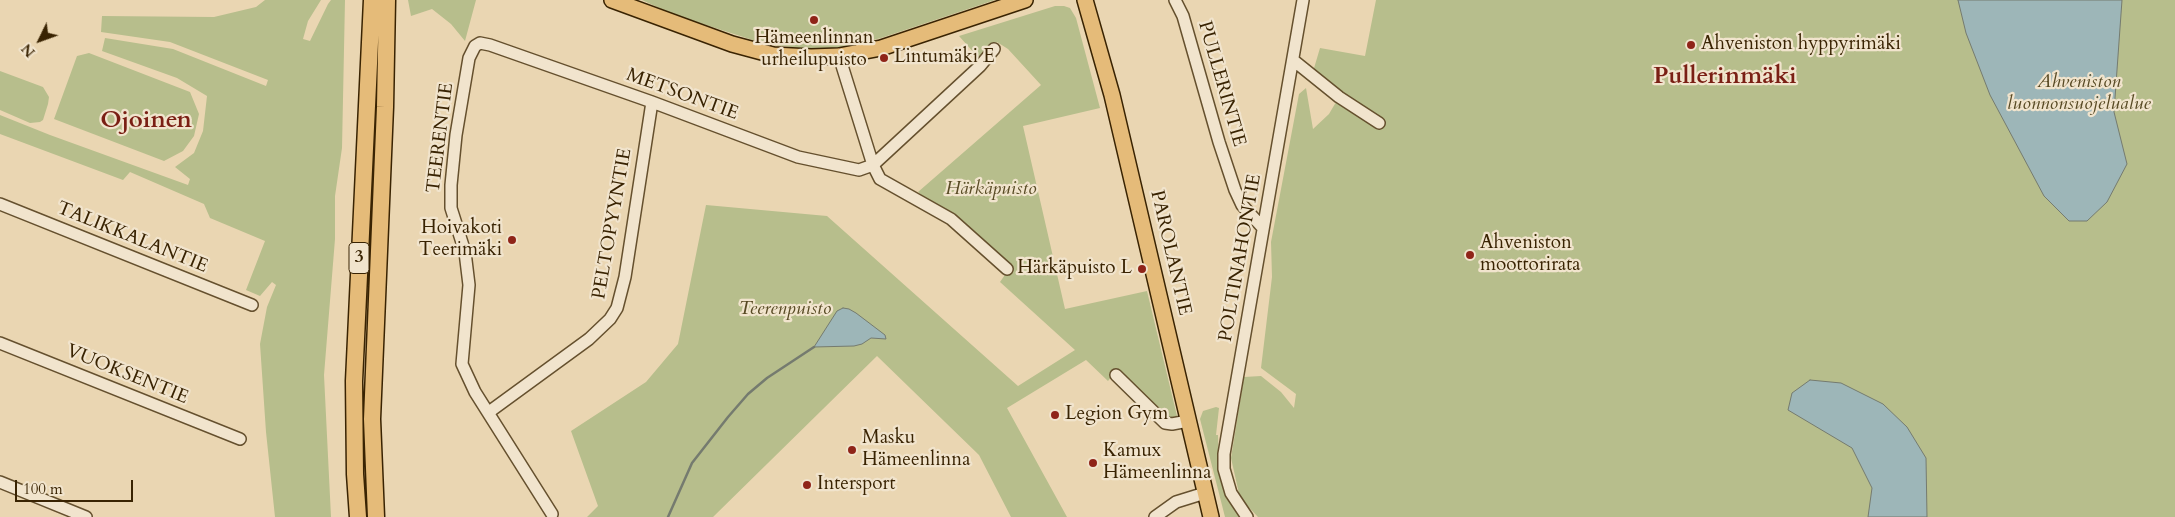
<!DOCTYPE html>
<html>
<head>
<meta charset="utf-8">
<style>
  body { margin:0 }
  #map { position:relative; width:2175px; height:517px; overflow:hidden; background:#ead6b2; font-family:Cardo,serif }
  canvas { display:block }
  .north { position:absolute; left:15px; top:15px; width:50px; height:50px; -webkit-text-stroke:4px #f1e4cd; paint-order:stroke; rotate:228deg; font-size:14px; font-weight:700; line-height:20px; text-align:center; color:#392302 }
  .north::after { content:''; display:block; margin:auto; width:18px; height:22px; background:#392302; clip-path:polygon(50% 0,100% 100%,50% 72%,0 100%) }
  .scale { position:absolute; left:15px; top:480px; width:118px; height:22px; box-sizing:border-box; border:2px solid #392302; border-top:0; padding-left:6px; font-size:15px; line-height:18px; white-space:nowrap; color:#392302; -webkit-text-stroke:4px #f1e4cd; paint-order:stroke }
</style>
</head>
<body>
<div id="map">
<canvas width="2175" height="517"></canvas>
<div class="north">N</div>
<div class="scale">100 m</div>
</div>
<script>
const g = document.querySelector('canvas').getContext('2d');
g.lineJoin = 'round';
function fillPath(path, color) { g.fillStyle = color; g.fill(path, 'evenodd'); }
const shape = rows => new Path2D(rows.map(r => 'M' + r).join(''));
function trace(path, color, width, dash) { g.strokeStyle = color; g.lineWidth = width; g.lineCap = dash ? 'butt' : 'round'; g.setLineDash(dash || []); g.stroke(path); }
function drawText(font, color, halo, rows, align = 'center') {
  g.font = font + ' Cardo,serif'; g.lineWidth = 4.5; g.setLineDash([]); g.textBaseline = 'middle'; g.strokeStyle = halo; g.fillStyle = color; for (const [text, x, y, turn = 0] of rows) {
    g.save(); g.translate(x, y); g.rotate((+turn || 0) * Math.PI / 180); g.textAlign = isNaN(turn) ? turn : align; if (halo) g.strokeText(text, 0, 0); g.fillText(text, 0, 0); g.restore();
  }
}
const green = shape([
  [265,0,321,0,308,21,303,39,310,41,328,4,331,0,345,0,342,148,335,196,335,239,324,375,331,517,275,517,266,432,260,344,267,307,276,285,272,282,260,296,246,290,265,241,210,218,204,204,130,172,123,180,0,134,0,115,50,135,188,185,190,179,175,167,194,153,203,131,207,96,177,78,102,51,105,38,173,49,266,86,268,80,170,42,101,32,102,16,214,17,256,7],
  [408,0,476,0,465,41,451,24,432,9,411,16],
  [642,0,995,0,881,38,835,49,817,50,765,44,672,14],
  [1376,0,2175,0,2175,517,1258,517,1240,498,1231,458,1244,377,1261,376,1281,392,1294,408,1296,394,1261,368,1272,277,1271,242,1299,94,1306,88,1313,129,1329,114,1339,97,1312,75,1320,48,1365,56],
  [1055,6,1064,6,1070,8,1076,18,1100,108,1023,126,1065,309,1147,291,1177,416,1167,419,1116,371,1108,381,1086,360,1007,408,1067,517,1011,517,979,455,877,356,713,517,587,517,598,506,571,431,646,382,678,344,706,205,827,216,1018,386,1075,350,1000,282,1009,269,918,192,1041,85,1008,49,997,42,976,65,974,63,975,54,959,36],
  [89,53,190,92,199,114,194,136,183,151,164,161,54,119,77,56],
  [0,71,43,87,49,97,48,104,43,120,40,122,30,123,0,110],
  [1216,407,1219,408,1216,435,1218,435,1219,475,1226,498,1240,517,1225,517,1200,419,1203,411]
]);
const water = shape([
  [1958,0,2122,0,2114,112,2127,164,2107,202,2087,221,2069,221,2044,196,1990,95,1966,33,1958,0],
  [843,308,849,309,856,313,885,335,886,339,871,338,862,344,854,346,814,347,837,311,843,308],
  [1810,380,1841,383,1883,404,1907,427,1926,458,1927,517,1868,517,1872,488,1852,448,1788,410,1792,393,1810,380]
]);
const stream = shape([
  [668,517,692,463,728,417,748,394,767,378,814,347]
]);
const minor = shape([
  [1175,0,1183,16,1219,142,1235,190,1242,205,1263,228],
  [839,56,873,165,880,179,951,219,1007,269],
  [1293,60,1339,97,1379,123],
  [0,204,252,305],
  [0,343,240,439],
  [1116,375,1165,423,1172,424,1188,421],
  [489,412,589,339,610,319,617,308,625,277,652,102],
  [0,482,86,517],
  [552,514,475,392,462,364,469,285,465,252,451,208,451,185,456,135,469,58,475,46,480,43,490,45,652,102,798,157,859,170,873,165,980,66,994,49],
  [1155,517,1176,502,1205,493],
  [1247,517,1231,493,1224,469,1224,454,1303,0]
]);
const major = shape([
  [612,0,732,44,773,55,811,57,839,56,881,48,1025,0],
  [1085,0,1112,95,1211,517]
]);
const highway = shape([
  [358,517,355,474,354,381,372,0],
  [376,517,372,419,385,107,387,0]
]);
const markers = [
  [814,20,5,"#8f2418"],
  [1691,45,5,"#8f2418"],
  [884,58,5,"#8f2418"],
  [512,240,5,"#8f2418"],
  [1470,255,5,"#8f2418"],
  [1142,269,5,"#8f2418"],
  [1055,415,5,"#8f2418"],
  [852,450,5,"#8f2418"],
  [1093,463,5,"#8f2418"],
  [807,485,5,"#8f2418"]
];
const shields = [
  [359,258,20]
];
const shieldNames = [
  ["3",359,258]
];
const poiNames = [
  ["Hämeenlinnan",814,39,"center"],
  ["urheilupuisto",814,61,"center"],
  ["Ahveniston hyppyrimäki",1701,45],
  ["Lintumäki E",894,58],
  ["Hoivakoti",502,229,"right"],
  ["Teerimäki",502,251,"right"],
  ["Ahveniston",1480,244],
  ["moottorirata",1480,266],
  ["Härkäpuisto L",1132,269,"right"],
  ["Legion Gym",1065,415],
  ["Masku",862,439],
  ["Hämeenlinna",862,461],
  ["Kamux",1103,452],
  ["Hämeenlinna",1103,474],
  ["Intersport",817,485]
];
const parkNames = [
  ["Ahveniston",2079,83],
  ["luonnonsuojelualue",2079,105],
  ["Härkäpuisto",991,190],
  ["Teerenpuisto",785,310]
];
const streetNames = [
  ["PULLERINTIE",1221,84,74],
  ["METSONTIE",682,95,20],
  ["TEERENTIE",441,138,-83],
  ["PELTOPYYNTIE",613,224,-80],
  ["TALIKKALANTIE",132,238,22],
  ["PAROLANTIE",1170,253,77],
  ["POLTINAHONTIE",1241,258,-80],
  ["VUOKSENTIE",127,375,22]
];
const districtNames = [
  ["Pullerinmäki",1725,77],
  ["Ojoinen",146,121]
];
fillPath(green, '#b7be8c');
fillPath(water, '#9db6b8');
trace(water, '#757b6f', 1);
trace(stream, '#757b6f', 2.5);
trace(minor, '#65502e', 14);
trace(major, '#392302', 18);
trace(highway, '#392302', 19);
trace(minor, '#f1e4cd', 11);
trace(major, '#e5bb79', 15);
trace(highway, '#e5bb79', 16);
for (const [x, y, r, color] of markers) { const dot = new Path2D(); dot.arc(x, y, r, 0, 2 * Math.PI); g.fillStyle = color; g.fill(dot); trace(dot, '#f1e4cd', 2); }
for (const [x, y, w] of shields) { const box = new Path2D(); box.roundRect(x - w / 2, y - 15.5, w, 31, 4); g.fillStyle = '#f1e4cd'; g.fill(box); trace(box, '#392302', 1); }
drawText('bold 18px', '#392302', null, shieldNames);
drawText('19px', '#392302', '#f1e4cd', poiNames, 'left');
drawText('italic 19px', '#584a24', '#f1e4cd', parkNames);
drawText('19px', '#392302', '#f1e4cd', streetNames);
drawText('bold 24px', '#7a1f14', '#f1e4cd', districtNames);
</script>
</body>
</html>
